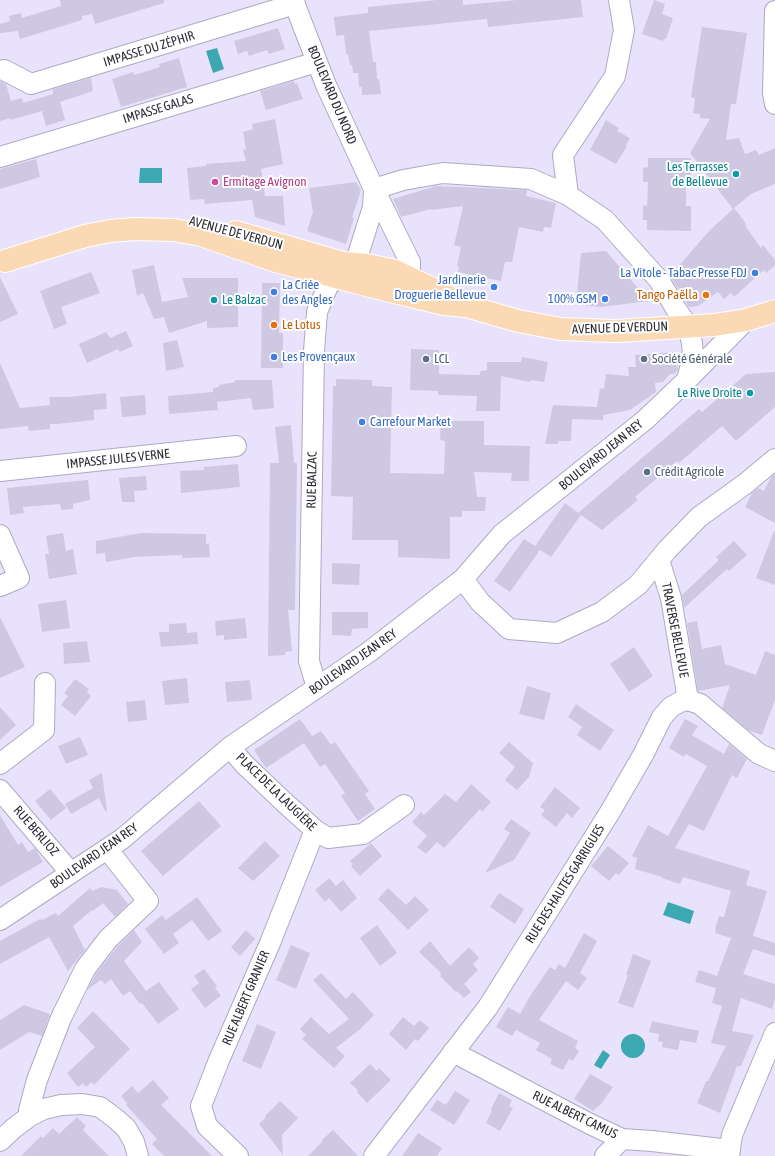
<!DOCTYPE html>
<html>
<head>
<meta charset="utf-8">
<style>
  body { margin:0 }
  canvas { display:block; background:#e9e2fd }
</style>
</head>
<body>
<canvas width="775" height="1156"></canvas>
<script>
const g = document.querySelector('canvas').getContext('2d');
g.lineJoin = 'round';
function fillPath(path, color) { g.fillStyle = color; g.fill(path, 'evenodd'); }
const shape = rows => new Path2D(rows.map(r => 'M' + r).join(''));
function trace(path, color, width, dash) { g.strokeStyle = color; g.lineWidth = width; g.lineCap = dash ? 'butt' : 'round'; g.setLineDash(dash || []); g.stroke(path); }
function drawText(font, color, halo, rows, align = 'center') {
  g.font = font + ' "Asap Condensed",sans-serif'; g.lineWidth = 4; g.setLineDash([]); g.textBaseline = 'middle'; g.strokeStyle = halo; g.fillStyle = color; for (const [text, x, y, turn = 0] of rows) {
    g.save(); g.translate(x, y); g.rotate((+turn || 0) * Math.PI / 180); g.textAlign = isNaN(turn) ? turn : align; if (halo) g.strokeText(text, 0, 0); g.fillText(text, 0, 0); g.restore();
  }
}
const water = shape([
  [217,48,224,69,213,73,206,51],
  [140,168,162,168,162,183,139,183],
  [668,902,694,911,690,924,663,915],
  '621 1046a12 12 0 1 1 24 0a12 12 0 1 1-24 0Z',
  [603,1050,610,1055,601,1069,594,1065]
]);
const building = shape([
  [60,0,164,0,164,3,95,24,92,14,82,16,82,20,20,39,18,31,0,33,0,24,10,21,9,16,21,13,22,18,61,6],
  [437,0,463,0,463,5,517,0,581,0,583,17,488,27,487,19,369,31,373,62,376,62,377,79,379,79,381,94,362,95,362,87,359,87,358,73,353,73,352,65,350,65,348,54,346,54,344,35,336,36,334,17,368,13,368,7],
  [654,0,665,4,662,14,673,18,666,39,664,39,663,41,642,34],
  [702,27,747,33,736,104,731,104,726,140,739,138,745,154,756,150,759,155,775,148,775,184,751,194,734,208,745,222,746,227,761,248,763,245,775,260,775,265,766,273,764,270,734,297,731,293,724,299,718,292,698,306,689,307,670,276,710,230,733,209,690,153,710,119,700,118,700,114,693,113,695,98,691,97],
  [278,28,285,49,269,54,267,50,249,56,247,51,238,54,234,41],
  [179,58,187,87,121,107,112,79,133,72,134,75,160,67,159,64],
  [91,78,93,91,60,102,65,120,46,126,42,111,10,120,10,118,0,121,0,81,6,84,11,101,22,98,23,103,53,94,53,89],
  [294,81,295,84,297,83,303,99,266,110,260,91],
  [275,119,283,164,261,169,265,196,283,196,285,226,255,217,252,200,205,204,204,199,190,200,187,168,206,166,206,164,246,161,243,150,246,149,243,132,253,129,252,124],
  [606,120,619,128,617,131,630,138,626,145,627,146,616,164,590,150],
  [648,158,691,158,691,182,686,182,686,206,691,206,691,231,647,230,647,220,643,220,643,205,647,206,648,182,643,182,643,168,648,167],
  [36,159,40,177,0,189,0,169],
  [356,182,361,190,352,218,354,218,346,244,307,231,313,212,309,188],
  [436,186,527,190,526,196,556,203,551,228,544,227,543,232,519,227,512,262,505,262,501,281,458,272,459,267,457,266,461,247,454,245,463,206,431,210,431,209,401,217,393,199],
  [606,251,649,301,600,307,576,304,581,253],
  [154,265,162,302,188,297,182,278,238,278,238,327,207,328,207,321,169,333,164,317,154,319,143,293,137,296,132,270],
  [91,272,100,293,61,307,67,324,54,329,40,291],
  [0,277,18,314,0,322],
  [262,283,280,283,279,333,283,333,283,368,261,368],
  [126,331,133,346,120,352,118,349,87,363,79,344,106,332,110,338],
  [177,340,184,367,166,371,163,343],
  [411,349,439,350,439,374,480,375,480,371,487,370,487,362,521,362,522,357,548,362,544,382,531,380,530,382,501,376,500,411,476,411,477,396,438,395,438,391,410,390],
  [676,352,678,370,674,374,670,374,663,382,655,383,656,392,630,410,603,415,603,420,572,419,571,441,558,441,558,444,545,444,553,405,597,407,600,388,604,389,606,374,629,376,628,367,636,367,635,355],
  [0,363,20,408,50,405,49,397,69,397,106,393,107,409,94,410,94,420,57,424,50,424,50,429,29,431,28,426,0,429],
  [775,372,775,407,736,441,722,426,679,463,677,461,635,497,638,500,602,530,578,513,699,409,702,412,746,374],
  [336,379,372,380,372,386,392,387,390,473,444,474,445,441,440,440,441,421,484,421,484,445,530,446,529,481,511,481,512,473,474,472,477,497,486,497,485,511,462,511,462,517,450,517,450,559,398,557,398,540,352,540,353,497,331,496,333,386,336,386],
  [235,380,272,380,274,408,253,410,251,398,217,402,218,410,169,414,168,396,213,392,213,388,219,387,219,385,235,382],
  [145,395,146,415,122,417,120,397],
  [291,425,294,463,297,463,295,610,288,610,292,651,285,652,285,655,268,656,270,463,279,463,275,427],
  [238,464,240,487,181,493,180,471,204,470,204,467],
  [775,474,775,523,745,507,752,493,758,488,764,491,771,477],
  [146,476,147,490,134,491,135,502,122,502,119,478],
  [88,480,90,500,73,504,73,509,61,510,60,504,23,507,24,513,10,515,7,488],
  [565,503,581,515,551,557,540,550,510,592,494,581,524,539,535,546],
  [774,531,775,531,775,585,756,578],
  [63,533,66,551,73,549,77,574,49,579,45,554,49,554,46,536],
  [141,533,206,534,206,544,209,543,210,557,182,558,182,555,134,557,106,562,105,553,96,554,96,541],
  [734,541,747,555,729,571,727,569,684,608,682,595,719,560,716,557],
  [332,563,360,564,359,585,332,584],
  [66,600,70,628,42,632,38,604],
  [332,612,368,612,368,628,352,629,351,636,332,635],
  [0,617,25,667,0,678],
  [245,618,247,638,224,640,224,635,216,636,215,621],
  [697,621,702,649,721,645,725,664,756,675,765,651,775,655,775,700,762,735,748,730,722,708,730,685,698,691,687,623],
  [186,623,187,633,197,632,198,644,161,647,159,632,169,632,169,624],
  [87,641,90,662,64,664,63,643],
  [634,647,653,676,629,692,610,664],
  [187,678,189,703,165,705,162,681],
  [75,679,89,689,87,692,91,696,75,716,61,705,68,696,64,693],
  [250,680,252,700,227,702,225,682],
  [527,686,551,693,544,720,519,714],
  [145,700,147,720,128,722,126,702],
  [576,704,614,730,600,751,577,735,582,727,568,717],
  [0,707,16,725,0,740],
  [300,719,312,736,321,731,331,745,335,742,369,791,365,794,375,809,358,821,341,796,345,793,325,764,320,767,304,743,266,768,254,750],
  [685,719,698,726,692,735,724,754,729,744,747,759,737,778,732,775,704,831,689,824,675,848,750,871,746,885,767,891,753,936,775,943,775,956,753,949,743,974,775,984,775,999,772,1009,741,998,732,1031,754,1035,741,1066,737,1066,720,1113,697,1103,706,1081,708,1081,726,1046,711,1043,722,1006,712,1003,716,988,695,982,699,970,717,976,731,938,715,933,716,929,715,929,719,916,724,917,731,891,683,877,680,884,662,878,662,877,635,869,637,858,632,856,648,825,668,836,707,766,686,754,684,757,669,748],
  [80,737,88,755,66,764,58,746],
  [509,742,533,763,529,777,517,790,505,780,515,767,499,753],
  [102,773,107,811,105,811,99,798,71,814,65,804,93,788,89,780],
  [471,784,491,802,482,812,480,809,444,848,437,842,426,854,417,847,427,836,412,822,421,812,424,815,445,794,456,802],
  [555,787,580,808,572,818,567,813,556,827,541,815,545,810,540,807],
  [50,789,66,808,51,820,35,801],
  [199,801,221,826,163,876,141,851],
  [0,815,18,845,22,842,28,852,35,848,43,862,0,887],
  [511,819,531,833,514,860,485,873,510,833,504,829],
  [265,841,280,856,253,881,238,868],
  [371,843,382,856,360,876,351,866,353,864,350,861],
  [608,846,629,863,619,875,616,873,609,881,591,866],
  [329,878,336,886,343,880,357,898,341,912,329,898,325,902,315,890],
  [102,887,117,890,128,904,115,917,103,903,93,911,92,910,73,926,85,950,68,971,49,937,0,964,0,941,40,919,42,920,56,913,58,916,90,888,92,891],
  [388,888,406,905,415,896,429,910,408,930,378,899],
  [499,893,524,909,515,924,490,907],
  [197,897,222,931,208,941,192,920,173,934,179,943,164,954,145,929,162,915,166,920],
  [377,925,397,953,380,966,360,938],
  [134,930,142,942,124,961,146,991,159,982,179,1009,158,1024,142,1003,140,1004,130,991,123,996,111,979,105,984,101,980,87,990,95,975,117,947],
  [246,930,255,939,240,956,231,947],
  [584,933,597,941,580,973,587,978,578,990,566,981,539,1020,578,1041,575,1048,579,1051,573,1061,569,1059,563,1070,550,1064,552,1059,536,1050,540,1043,516,1030,512,1036,496,1027,508,1007,520,1014,530,996,550,967,555,970,559,964,565,968],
  [430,941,450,966,469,947,479,958,473,964,478,970,464,984,471,992,464,998,457,991,456,992,440,976,441,974,440,972,419,952],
  [291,945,310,953,296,989,276,980],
  [633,954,651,961,633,1008,618,1003,628,975,626,975],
  [204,969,217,986,215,988,221,996,205,1008,191,989,199,983,194,976],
  [321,973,346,999,353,992,374,1015,359,1030,336,1048,345,1056,334,1068,302,1039,306,1035,300,1029,311,1017,329,1034,349,1019,313,980],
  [24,1005,50,1014,42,1036,29,1032,0,1050,0,1020],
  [93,1011,130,1049,94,1085,92,1082,86,1087,83,1083,78,1087,67,1073,95,1047,77,1028],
  [403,1017,414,1026,420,1020,429,1028,418,1041,415,1039,406,1050,389,1034],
  [652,1021,699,1031,696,1043,680,1040,678,1050,662,1047,663,1042,658,1041,659,1034,649,1032],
  [257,1024,276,1032,261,1069,242,1061],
  [370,1064,377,1071,379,1068,391,1080,367,1103,357,1092,358,1090,350,1083],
  [590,1074,613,1087,601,1104,593,1111,574,1099],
  [153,1080,169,1098,161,1105,212,1156,164,1156,152,1144,157,1139,126,1105,127,1103,121,1096,132,1086,138,1093],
  [455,1091,470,1100,454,1125,430,1110,437,1100,446,1105],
  [499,1093,512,1100,509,1106,513,1108,500,1131,486,1123,492,1110,491,1109],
  [280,1101,298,1118,282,1135,283,1155,259,1124,266,1117,265,1116],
  [77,1117,86,1126,83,1130,109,1156,21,1156,41,1136,43,1138,53,1128,59,1134],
  [333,1130,358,1156,308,1156,323,1141,322,1140],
  [418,1133,442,1148,437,1156,402,1156]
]);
const minor = shape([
  [293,0,326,85,374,189,410,262,410,270,407,277,402,284,396,288],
  [619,0,624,30,615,76,563,155,568,195,605,220,659,280,676,309,688,326,692,343,693,357,687,380],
  [775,11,773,93,775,104],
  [4,70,31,84,295,4],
  [0,157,317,62],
  [374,189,403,180,443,173,531,179,568,195],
  [0,471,236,446],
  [0,535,19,578,0,586],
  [659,560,671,598,688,700],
  [463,579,480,602,509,629,557,633,602,612,638,585,667,550,699,517,745,484,775,459],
  [319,686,314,678,309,661,314,351,317,312,327,288,334,277,353,264,357,258,373,207,374,189],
  [230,747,244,764,284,802,315,830,328,838,363,834,404,805],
  [0,764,44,730,45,683],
  [0,790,71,873],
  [0,920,122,839,230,747,369,652,463,579,502,534,645,420,687,380,746,320],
  [453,1052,590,1124,622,1139,652,1141,730,1150],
  [30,1116,29,1110,37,1080,61,1018,85,969,108,939,148,901,107,849],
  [0,1141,14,1128,30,1116,44,1109,61,1105,82,1104,100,1107,116,1119,126,1128,134,1142,138,1156],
  [238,1156,207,1126,201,1106,219,1060,270,943,315,830],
  [374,1156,488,1007,610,812,643,755,662,717,671,707,680,702,688,700,700,704,759,754,775,761],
  [605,1156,622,1139],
  [729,1156,732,1135,775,1033]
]);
const major = shape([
  [236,232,343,263,367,265,395,271,447,296],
  [5,261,85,236,110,231,135,229,174,230,201,235,276,261,374,287,444,304,466,306,518,321,561,329,616,331,714,325,746,320,775,311]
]);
const markers = [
  [736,174,4,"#0f9aa8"],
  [215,182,4,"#d1479c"],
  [755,273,4,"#3f7fe0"],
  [494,287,4,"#3f7fe0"],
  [274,292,4,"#3f7fe0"],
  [706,295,4,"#e8710a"],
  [605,299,4,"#3f7fe0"],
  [214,300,4,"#0f9aa8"],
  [274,325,4,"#e8710a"],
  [274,357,4,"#3f7fe0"],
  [426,359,4,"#5c6f8a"],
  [644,359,4,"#5c6f8a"],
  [750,393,4,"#0f9aa8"],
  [362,422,4,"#3f7fe0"],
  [647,472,4,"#5c6f8a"]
];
const streetNames = [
  ["IMPASSE DU ZÉPHIR",149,49,-17],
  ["BOULEVARD DU NORD",332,95,67],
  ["IMPASSE GALAS",158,109,-17],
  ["AVENUE DE VERDUN",236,233,15],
  ["AVENUE DE VERDUN",620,328,-2],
  ["BOULEVARD JEAN REY",601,455,-39],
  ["IMPASSE JULES VERNE",118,459,-6],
  ["RUE BALZAC",312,480,-89],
  ["TRAVERSE BELLEVUE",675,630,79],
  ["BOULEVARD JEAN REY",353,662,-35],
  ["PLACE DE LA LAUGIÈRE",276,792,44],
  ["RUE BERLIOZ",36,831,49],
  ["BOULEVARD JEAN REY",94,856,-35],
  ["RUE DES HAUTES GARRIGUES",565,884,-58],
  ["RUE ALBERT GRANIER",246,998,-67],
  ["RUE ALBERT CAMUS",575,1115,26]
];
const cultureNames = [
  ["Les Terrasses",728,167],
  ["de Bellevue",728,182],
  ["Le Balzac",222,300,"left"],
  ["Le Rive Droite",742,393]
];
const hotelNames = [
  ["Ermitage Avignon",223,182]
];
const shopNames = [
  ["La Vitole - Tabac Presse FDJ",747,273],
  ["Jardinerie",486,280],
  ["Droguerie Bellevue",486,295],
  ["La Criée",282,285,"left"],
  ["des Angles",282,300,"left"],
  ["100% GSM",597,299],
  ["Les Provençaux",282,357,"left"],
  ["Carrefour Market",370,422,"left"]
];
const foodNames = [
  ["Tango Paëlla",698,295],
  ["Le Lotus",282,325,"left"]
];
const serviceNames = [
  ["LCL",434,359],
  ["Société Générale",652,359],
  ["Crédit Agricole",655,472]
];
fillPath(water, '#3ca8b1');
fillPath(building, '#cfc8e3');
trace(minor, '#afa8c1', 22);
trace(major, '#fff', 24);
trace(minor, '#fff', 20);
trace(major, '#fbd9b4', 22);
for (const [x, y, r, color] of markers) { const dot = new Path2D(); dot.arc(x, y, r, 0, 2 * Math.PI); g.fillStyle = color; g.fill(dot); trace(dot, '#fff', 1.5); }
drawText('13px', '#2f2c36', '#fff', streetNames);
drawText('13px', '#0d838f', '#fff', cultureNames, 'right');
drawText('13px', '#b23c85', '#fff', hotelNames, 'left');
drawText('13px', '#366cbe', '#fff', shopNames, 'right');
drawText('13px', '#c56008', '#fff', foodNames, 'right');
drawText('13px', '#4e5e75', '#fff', serviceNames, 'left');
</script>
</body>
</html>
